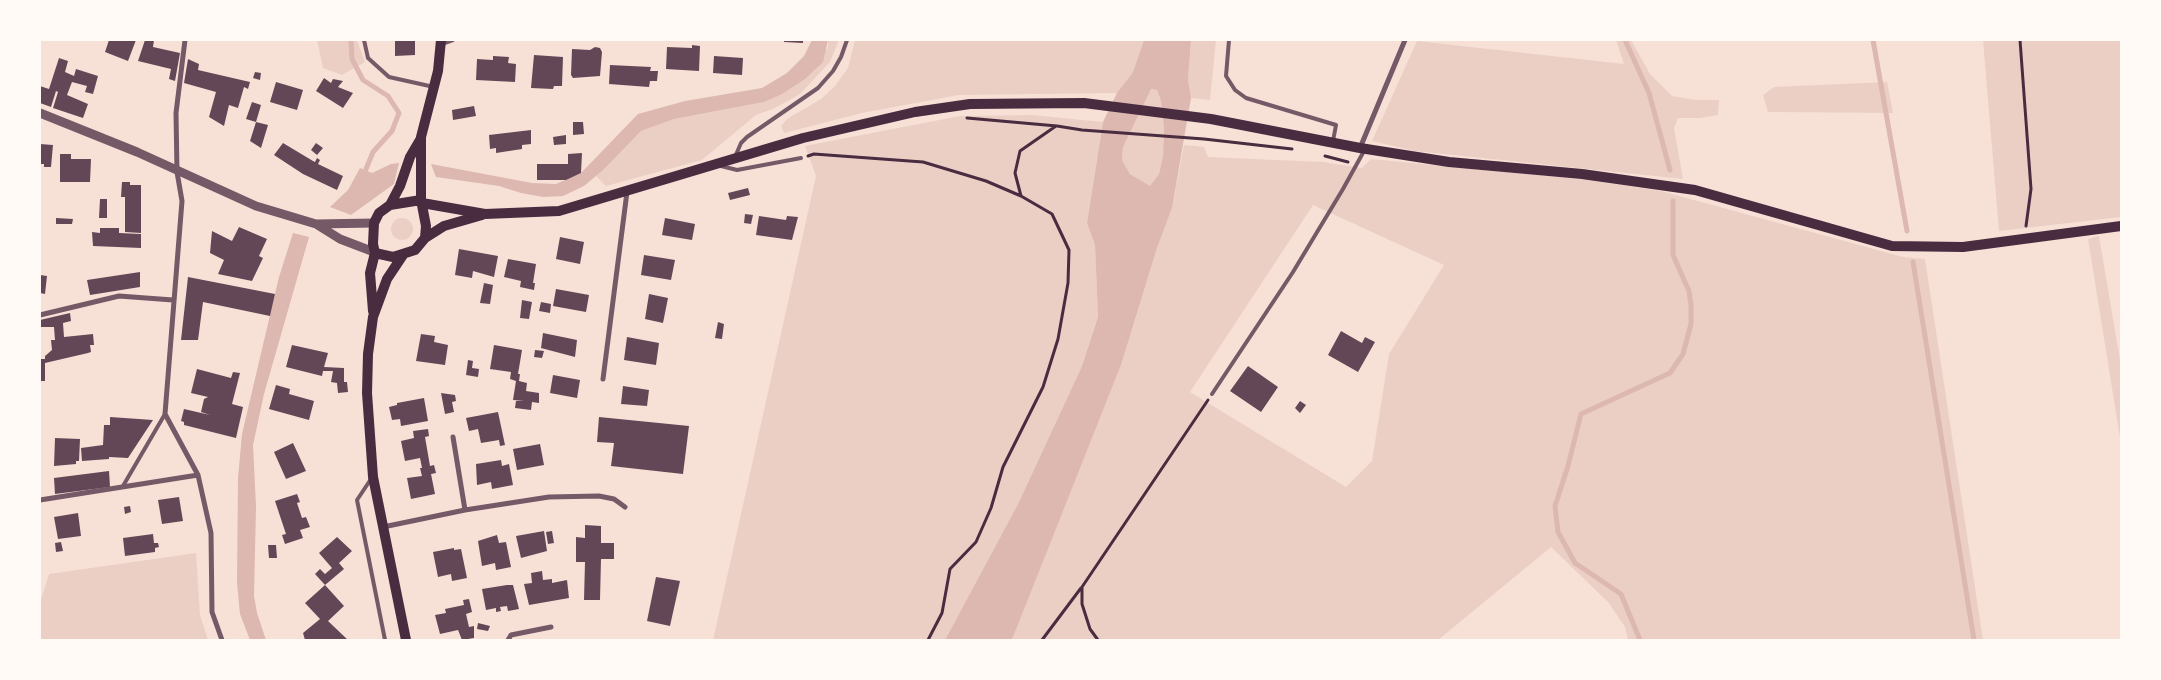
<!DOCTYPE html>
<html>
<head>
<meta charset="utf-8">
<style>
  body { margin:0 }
  #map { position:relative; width:2161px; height:680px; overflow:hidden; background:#f7e1d7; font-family:"Golos Text",sans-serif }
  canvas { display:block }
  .frame { position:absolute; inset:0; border:41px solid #fffaf5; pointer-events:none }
</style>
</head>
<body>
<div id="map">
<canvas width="2161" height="680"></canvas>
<div class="frame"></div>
</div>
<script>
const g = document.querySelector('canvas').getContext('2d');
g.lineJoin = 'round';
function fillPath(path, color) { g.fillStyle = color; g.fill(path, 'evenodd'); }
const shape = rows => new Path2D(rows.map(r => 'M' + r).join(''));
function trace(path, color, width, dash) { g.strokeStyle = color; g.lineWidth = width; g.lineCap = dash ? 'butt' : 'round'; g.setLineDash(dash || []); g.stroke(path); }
const green = shape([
  [317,40,357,40,365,62,342,75,323,68],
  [828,40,839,40,830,62,800,94,775,108,756,115,702,160,606,186,596,176,641,131,674,119,764,102,828,48],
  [855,40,1144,40,1133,72,1117,93,959,95,862,113,784,133,781,126,787,119,821,99,835,86,848,68],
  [1191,40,1216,40,1210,100,1191,98,1188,79],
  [1616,40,1631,40,1650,74,1672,96,1696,100,1719,100,1718,115,1700,118,1678,118,1674,128,1683,179,1415,151,1372,141,1417,41,1624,64],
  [1983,40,2121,40,2121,217,1999,231],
  [1887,82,1893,113,1768,112,1763,95,1774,87],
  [1151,89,1157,90,1161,101,1164,128,1163,156,1159,174,1150,187,1130,174,1122,160,1123,146],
  [1032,115,1103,122,1087,223,1095,245,1098,317,1082,366,1018,504,945,640,713,640,816,176,805,146,960,116],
  [1184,145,1204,147,1208,157,1323,162,1362,168,1371,159,1589,180,1661,191,1903,257,1925,259,1983,640,1628,640,1625,627,1608,602,1551,547,1438,640,1011,640,1121,365,1157,248,1172,208],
  [1313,205,1444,265,1389,354,1372,461,1346,487,1190,392],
  '391 229a11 11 0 1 1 22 0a11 11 0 1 1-22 0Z',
  [2099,236,2121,366,2121,444,2088,239],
  [196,553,200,615,208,640,40,640,40,603,49,574]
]);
const water = shape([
  [812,40,828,40,823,62,805,79,782,94,764,102,674,119,641,131,603,170,584,186,563,196,543,197,521,193,499,186,436,177,434,172,431,164,532,183,556,184,581,173,638,114,685,101,762,88,787,73,804,56],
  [1144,40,1191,40,1188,79,1191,98,1172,208,1157,248,1121,365,1013,637,1011,640,945,640,1018,504,1082,366,1098,317,1095,245,1087,223,1103,122,1117,93,1133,72],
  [1151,89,1157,90,1161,101,1164,128,1163,156,1159,174,1150,186,1130,174,1122,160,1123,147],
  [391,164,399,163,394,184,351,215,330,207,348,190,360,168,372,173],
  [293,233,309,237,264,394,253,445,256,506,254,596,257,613,266,640,250,640,240,614,237,583,238,478,242,434,279,277]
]);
const stream = shape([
  [351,40,352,59,363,80,388,96,399,113,392,131,373,152,364,174],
  [1625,40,1649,93,1670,170],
  [1873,40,1907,231],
  [1913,262,1974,640],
  [1640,640,1621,594,1575,563,1558,532,1555,506,1568,466,1581,414,1670,373,1683,354,1691,324,1691,305,1689,291,1673,255,1673,201]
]);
const building = shape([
  [109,40,136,40,128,61,105,52],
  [145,40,154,40,153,47,180,53,175,81,169,79,171,69,138,61],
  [395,40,415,40,415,55,395,56],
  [784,40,803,40,803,43,784,42],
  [692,45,700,46,699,71,666,69,667,47,692,48],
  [595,47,600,48,602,52,600,76,573,78,571,75,572,49,590,50],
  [534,55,563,57,562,86,554,86,553,89,531,88],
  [493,56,509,57,508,63,516,64,515,82,476,80,477,59,493,60],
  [714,56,743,58,742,75,713,73],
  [59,58,68,61,65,72,74,76,76,69,98,76,93,94,85,92,87,86,72,82,67,95,88,104,83,118,53,108,58,92,56,91,51,107,40,103,40,86,49,89],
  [188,59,199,64,198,70,250,82,248,89,244,87,238,108,229,105,224,126,209,117,216,92,184,83],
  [610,65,651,67,650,71,658,71,657,81,650,81,649,87,609,84],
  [255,72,261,73,260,80,253,78],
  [324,78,331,83,333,79,343,81,338,87,353,93,343,108,316,91],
  [276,82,303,90,297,110,270,102],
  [252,102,261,105,256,122,246,119],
  [474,106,476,116,453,120,452,110],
  [256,122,268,125,261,148,250,141],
  [573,122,583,122,584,134,573,135],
  [531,130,531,144,522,145,522,149,496,153,496,148,490,149,489,135],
  [566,135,566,144,554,145,553,137],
  [283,143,313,161,315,162,317,158,320,160,318,164,343,176,337,190,303,174,274,155],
  [316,143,323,148,317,155,311,150],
  [40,144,53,145,51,167,44,167,44,164,40,164],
  [582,153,581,173,566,180,537,180,537,164,568,164,568,154],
  [60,154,71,154,71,159,91,159,90,182,60,182],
  [122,182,130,182,130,185,141,185,141,233,125,232,125,197,121,197],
  [748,188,750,195,730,200,728,193],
  [100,199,107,199,107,218,99,218],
  [745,214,753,215,751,224,744,223],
  [759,216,786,220,787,216,798,217,792,240,756,235],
  [56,218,73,219,72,224,56,224],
  [665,218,695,224,692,240,662,235],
  [239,227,267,239,259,256,263,258,252,281,218,274,224,260,210,253,212,231,232,241],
  [100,228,119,228,119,233,141,234,141,248,93,246,92,232,100,233],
  [560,237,584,242,580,264,556,259],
  [459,249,498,256,494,277,473,271,472,278,455,275],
  [644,255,675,260,671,280,641,275],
  [508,259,536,264,533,283,535,283,534,290,520,287,521,281,504,277],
  [140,272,140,287,90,295,87,280],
  [40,275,47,276,45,294,40,293],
  [188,277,275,294,270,316,203,302,198,340,181,340],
  [484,283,493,285,490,304,480,303],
  [556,289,589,295,586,312,553,306],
  [649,294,668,298,663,323,645,319],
  [522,300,532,302,529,319,520,318],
  [541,302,551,304,550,313,539,311],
  [70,313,71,321,63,323,64,337,93,334,94,345,90,345,91,352,88,353,45,363,45,381,40,381,40,359,45,359,45,356,52,350,51,340,55,340,54,327,40,327,40,320],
  [718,322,724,324,722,339,715,338],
  [1341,331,1362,343,1365,337,1375,342,1358,372,1328,355],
  [543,333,577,340,575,357,541,348],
  [421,334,435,336,434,342,448,345,445,365,416,361],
  [627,337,659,343,656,365,624,360],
  [292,345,328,353,324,367,344,368,344,382,347,382,348,392,338,393,337,383,331,382,333,371,323,371,322,376,286,367],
  [494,345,522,350,518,374,520,374,519,381,527,383,526,391,539,393,539,403,532,402,531,410,515,408,516,401,524,401,513,400,516,381,510,379,511,372,490,369],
  [535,350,544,351,542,358,534,357],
  [468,360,473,361,472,368,479,369,478,377,466,375],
  [1248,366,1278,387,1261,412,1230,391],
  [197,369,231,378,233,372,240,373,232,404,243,407,236,438,184,425,184,422,181,421,184,409,210,415,201,412,204,399,208,397,191,393],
  [553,375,580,380,577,398,550,393],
  [276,385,290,389,289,394,314,401,309,420,269,409],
  [623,386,649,390,647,406,621,404],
  [441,393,455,395,456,401,452,402,454,412,445,414],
  [424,398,428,421,401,426,400,419,392,420,389,407,397,405,397,403],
  [1300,401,1306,405,1300,413,1295,408],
  [498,412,505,445,500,446,499,440,481,443,478,429,469,431,466,418],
  [110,417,153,420,128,458,109,457,109,459,82,461,81,448,103,445,104,425,110,425],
  [599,417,689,426,683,474,611,466,614,443,597,442],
  [428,429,429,436,425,437,430,466,434,465,436,473,431,474,435,494,411,499,407,478,422,476,420,468,422,468,420,458,405,461,401,441,414,438,413,431],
  [55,438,80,439,79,461,76,461,76,464,54,466],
  [293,443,306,471,286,479,274,452],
  [540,444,544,465,517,470,513,449],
  [501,460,502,466,509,464,513,485,492,489,491,482,477,485,476,464],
  [109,471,110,487,55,494,54,478],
  [297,494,300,502,297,503,302,518,306,517,310,527,300,530,303,538,285,544,282,535,286,534,275,501],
  [179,497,183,521,162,524,158,500],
  [130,506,131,512,125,514,124,507],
  [78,513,81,536,58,539,54,517],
  [585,525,601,526,601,543,614,543,614,559,601,559,600,600,584,600,585,562,576,562,576,537,585,538],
  [544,531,547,551,521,558,516,536],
  [552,531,554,543,548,544,546,532],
  [153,534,154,543,158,543,159,547,155,548,155,552,125,556,123,538],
  [497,535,499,543,506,542,511,567,496,570,495,563,482,566,478,541],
  [337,537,352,551,339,563,344,569,325,585,315,574,320,569,325,574,332,568,319,553],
  [61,542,63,551,56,552,55,543],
  [268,545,276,545,277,558,269,558],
  [454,548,454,550,461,549,467,578,452,581,451,574,438,577,433,552],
  [542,571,543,580,552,579,552,583,567,580,569,598,529,605,524,584,532,583,531,573],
  [656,577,680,581,670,626,647,621],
  [325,585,344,606,328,621,348,640,305,640,303,633,320,619,305,603],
  [507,585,513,585,519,609,508,611,507,606,500,607,501,611,496,612,496,608,486,610,482,589],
  [469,599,472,612,466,614,469,627,474,626,474,638,462,640,458,630,440,634,435,615,446,613,445,609,464,605,463,600],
  [478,623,490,626,488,631,477,629]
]);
const path = shape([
  [2020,40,2031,189,2026,226],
  [967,118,1057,126,1082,130,1204,139,1292,149],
  [808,156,814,154,923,162,986,181,1021,196,1052,214,1069,250,1068,283,1058,339,1043,387,1003,467,991,508,976,542,950,569,942,613,928,640],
  [1325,156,1348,162],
  [1021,196,1015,173,1020,151,1056,126],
  [1042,640,1081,588],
  [1098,640,1090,629,1082,604,1082,587,1208,400]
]);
const service = shape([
  [364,40,368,58,389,77,434,87],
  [1229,40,1226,76,1235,90,1246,98,1336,125,1333,141],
  [735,157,741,143,747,137,818,88,833,71,841,57,847,40],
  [721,166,737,170,801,158],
  [1212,394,1293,272,1343,189,1364,151],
  [371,479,357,500,385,640],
  [123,486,165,414]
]);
const minor = shape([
  [185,40,176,113,177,172,182,201,165,414,198,475,211,533,212,612,222,640],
  [441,44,452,40],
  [1360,148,1405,40],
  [40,315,119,296,173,300],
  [603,379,627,192],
  [453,437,465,510],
  [40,500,198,475],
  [383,527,465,510,549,497,599,496,614,499,625,507],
  [508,640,511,635,551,627]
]);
const tertiary = shape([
  [40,113,137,152,256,206,316,224,340,239,374,252],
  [316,224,374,223]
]);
const secondary = shape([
  [421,200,426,226,425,238,415,250,393,257,375,253,373,244,374,223,379,213,390,205,421,200],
  [421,200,421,137,438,71,441,40],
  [422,203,485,214,559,211,803,138,915,112,970,104,1084,103,1211,119,1360,148,1449,162,1582,174,1695,190,1892,246,1963,247,2121,226],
  [390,205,400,186,410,157,420,140],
  [425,238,444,226,482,215],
  [403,255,387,279,373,317,368,354,367,393,373,477,406,640],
  [373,311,370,273,375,253]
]);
fillPath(green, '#ebcfc5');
fillPath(water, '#dcb8b0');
trace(stream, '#dcb8b0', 5);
fillPath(building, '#644757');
trace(path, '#4a2c40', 3);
trace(service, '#755966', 4);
trace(minor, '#755966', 5);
trace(tertiary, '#755966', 9);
trace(secondary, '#4a2c40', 10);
</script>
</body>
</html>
